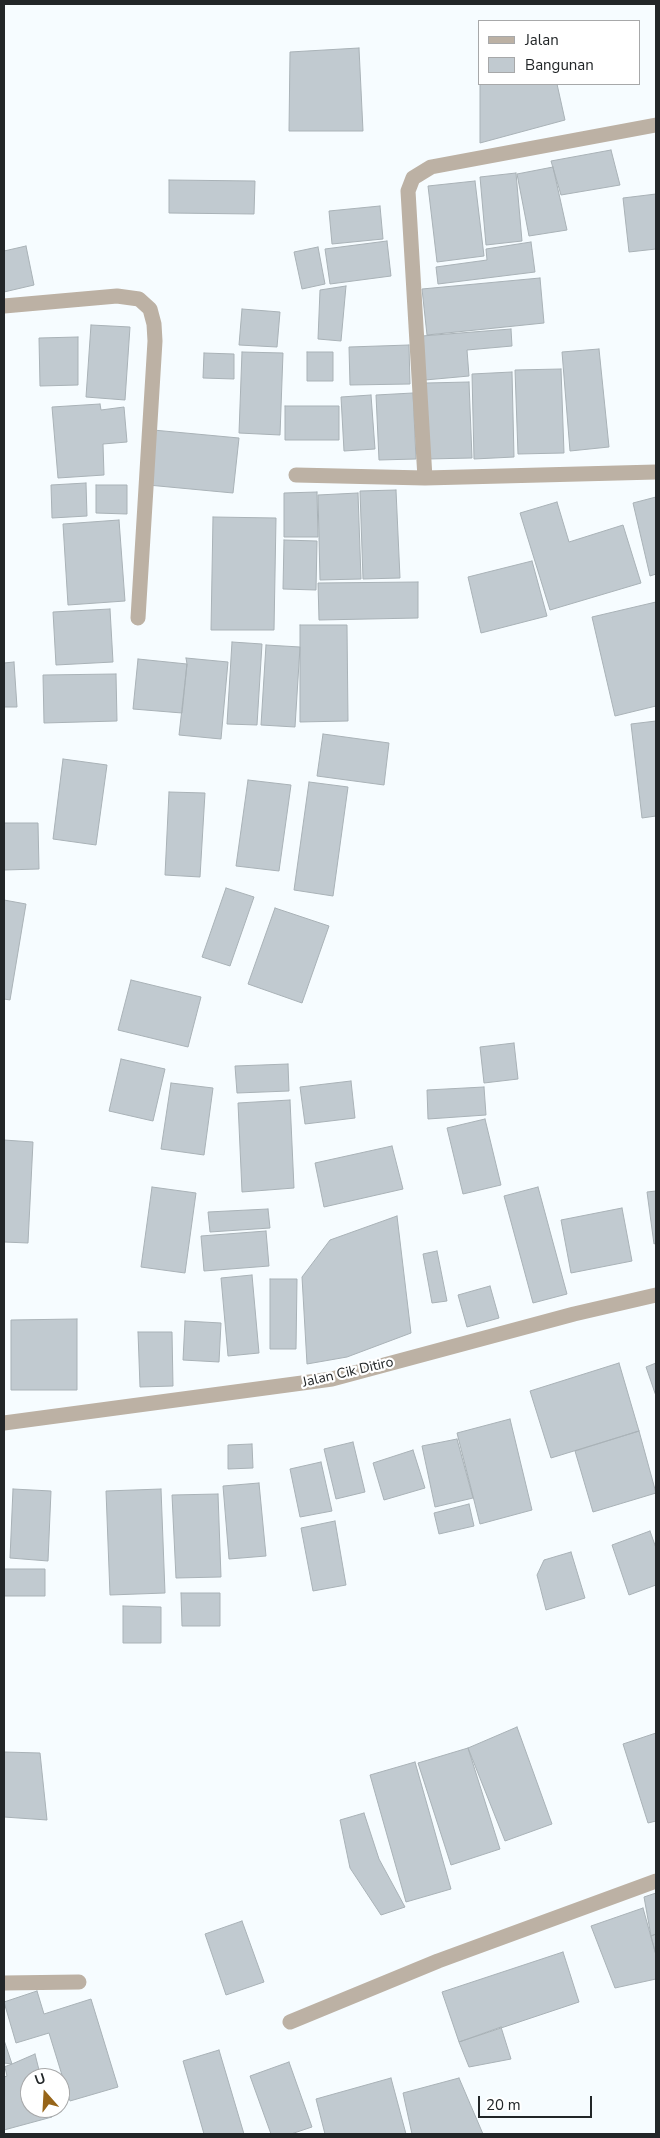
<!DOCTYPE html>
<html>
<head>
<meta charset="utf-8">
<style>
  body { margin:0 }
  #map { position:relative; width:660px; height:2138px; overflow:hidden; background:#f6fcff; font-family:"Nunito Sans",sans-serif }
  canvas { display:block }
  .frame { position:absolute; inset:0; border:5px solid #222628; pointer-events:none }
  .legend { position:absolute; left:478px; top:20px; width:162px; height:65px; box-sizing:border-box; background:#fff; border:1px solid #a7a8a9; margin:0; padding:6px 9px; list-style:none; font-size:15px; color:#222628 }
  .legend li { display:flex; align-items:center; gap:10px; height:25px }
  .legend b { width:25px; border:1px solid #a7a8a9 }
  .north { position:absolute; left:20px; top:2068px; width:50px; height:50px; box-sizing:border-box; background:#fff; border:1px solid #a7a8a9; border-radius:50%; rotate:341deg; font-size:14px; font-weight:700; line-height:20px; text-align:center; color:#222628 }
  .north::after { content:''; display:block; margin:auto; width:18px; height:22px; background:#976519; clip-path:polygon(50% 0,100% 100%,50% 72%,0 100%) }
  .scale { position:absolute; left:478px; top:2096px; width:114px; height:22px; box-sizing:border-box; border:2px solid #222628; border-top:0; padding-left:6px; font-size:15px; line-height:18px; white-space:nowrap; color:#222628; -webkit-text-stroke:4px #fff; paint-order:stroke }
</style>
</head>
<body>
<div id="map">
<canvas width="660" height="2138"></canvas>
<div class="frame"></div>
<ul class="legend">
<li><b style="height:6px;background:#bcb1a4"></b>Jalan</li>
<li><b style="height:14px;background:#c1cad0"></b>Bangunan</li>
</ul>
<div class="north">U</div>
<div class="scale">20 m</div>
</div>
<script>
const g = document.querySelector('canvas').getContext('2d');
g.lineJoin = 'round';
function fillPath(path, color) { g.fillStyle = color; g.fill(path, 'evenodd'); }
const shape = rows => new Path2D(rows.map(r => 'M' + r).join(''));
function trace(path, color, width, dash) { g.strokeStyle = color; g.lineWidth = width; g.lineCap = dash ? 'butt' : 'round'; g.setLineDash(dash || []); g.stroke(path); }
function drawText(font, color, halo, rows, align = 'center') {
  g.font = font + ' "Nunito Sans",sans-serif'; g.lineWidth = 4.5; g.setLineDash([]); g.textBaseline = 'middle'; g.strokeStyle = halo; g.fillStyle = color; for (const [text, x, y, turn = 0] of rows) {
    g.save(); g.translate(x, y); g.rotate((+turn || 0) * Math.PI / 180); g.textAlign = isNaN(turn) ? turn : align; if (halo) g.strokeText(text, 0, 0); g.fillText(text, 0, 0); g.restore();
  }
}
const building = shape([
  [359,48,363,131,289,131,290,52,359,48],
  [480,84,557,84,565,120,480,143,480,84],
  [611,150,620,185,561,195,551,161,611,150],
  [553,167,567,230,529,236,517,174,553,167],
  [516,173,522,241,486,245,480,177,516,173],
  [169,180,255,181,254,214,169,213,169,180],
  [475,181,484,256,437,262,428,186,475,181],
  [656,194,656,249,629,252,623,198,656,194],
  [380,206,383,239,332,244,329,211,380,206],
  [387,241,391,276,330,284,325,249,387,241],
  [531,242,535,272,438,284,436,267,487,260,486,249,531,242],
  [26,246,34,285,4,292,4,251,26,246],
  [318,247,325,284,302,289,294,252,318,247],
  [540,278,544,323,427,335,422,289,540,278],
  [346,286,341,341,318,339,320,290,346,286],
  [242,309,280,312,277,347,239,345,242,309],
  [91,325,130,327,125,400,86,397,91,325],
  [511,329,512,346,467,350,469,376,425,380,422,336,511,329],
  [78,337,78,385,40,386,39,338,78,337],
  [409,345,410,384,350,385,349,347,409,345],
  [599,349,609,447,570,451,562,352,599,349],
  [242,352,283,353,280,435,239,433,242,352],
  [307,352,333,352,333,381,307,381,307,352],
  [204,353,234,354,234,379,203,378,204,353],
  [561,369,564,453,518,454,515,370,561,369],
  [512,372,514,457,474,459,472,374,512,372],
  [469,382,472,458,428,459,426,383,469,382],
  [413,393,416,459,379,460,376,395,413,393],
  [371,395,375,449,344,451,341,397,371,395],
  [100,404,101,410,124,407,127,442,103,444,104,475,58,478,52,407,100,404],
  [285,406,339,406,339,440,285,440,285,406],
  [153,430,239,438,233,493,148,485,153,430],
  [86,483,87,516,52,518,51,485,86,483],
  [96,485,127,485,127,514,96,513,96,485],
  [396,490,400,578,363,579,360,491,396,490],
  [317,492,318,537,284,537,284,493,317,492],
  [358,493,361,579,320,580,318,495,358,493],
  [656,497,656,574,650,576,633,503,656,497],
  [557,502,569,542,623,525,641,583,550,610,520,513,557,502],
  [213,517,276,518,274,630,211,630,213,517],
  [119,520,125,601,68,605,63,524,119,520],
  [284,540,317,541,316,590,283,589,284,540],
  [532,561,547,616,481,633,468,577,532,561],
  [418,582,418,618,319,620,318,583,418,582],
  [656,602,656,706,615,716,592,617,656,602],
  [110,609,113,662,56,665,53,612,110,609],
  [300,625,347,625,348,721,300,722,300,625],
  [232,642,262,644,257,725,227,724,232,642],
  [266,645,300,647,295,727,261,725,266,645],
  [186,658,228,662,221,739,179,735,187,664,186,658],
  [138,659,187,664,182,713,133,709,138,659],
  [14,662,17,707,4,707,4,663,14,662],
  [116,674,117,721,44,723,43,675,116,674],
  [656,721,656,816,642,818,631,724,656,721],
  [323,734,389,743,384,785,317,776,323,734],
  [63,759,107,765,96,845,53,839,63,759],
  [248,780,291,785,279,871,236,866,248,780],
  [309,782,348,787,333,896,294,890,309,782],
  [169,792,205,793,200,877,165,875,169,792],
  [4,823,38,823,39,869,4,870,4,823],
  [226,888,254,897,230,966,202,957,226,888],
  [4,900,26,904,10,1000,4,999,4,900],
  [275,908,329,926,302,1003,248,984,275,908],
  [131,980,201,997,188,1047,118,1030,131,980],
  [514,1043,518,1079,484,1083,480,1047,514,1043],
  [121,1059,165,1069,153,1121,109,1111,121,1059],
  [288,1064,289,1091,237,1093,235,1066,288,1064],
  [351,1081,355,1118,305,1124,300,1087,351,1081],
  [171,1083,213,1088,204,1155,161,1149,171,1083],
  [484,1087,486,1115,428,1119,427,1090,484,1087],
  [290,1100,294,1188,242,1192,238,1103,290,1100],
  [485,1119,501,1185,463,1194,447,1128,485,1119],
  [4,1140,33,1142,28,1243,4,1242,4,1140],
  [392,1146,403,1189,324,1207,315,1163,392,1146],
  [152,1187,196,1193,185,1273,141,1267,152,1187],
  [538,1187,567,1294,533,1303,504,1196,538,1187],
  [656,1191,656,1243,654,1244,647,1192,656,1191],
  [622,1208,632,1261,571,1273,561,1220,622,1208],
  [268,1209,270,1228,210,1232,208,1212,268,1209],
  [397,1216,411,1333,347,1357,307,1364,302,1277,330,1240,397,1216],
  [266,1231,269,1266,204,1271,201,1236,266,1231],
  [437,1251,447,1301,432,1303,423,1254,437,1251],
  [252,1275,259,1353,228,1356,221,1278,252,1275],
  [270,1279,297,1279,296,1349,270,1349,270,1279],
  [490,1286,499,1318,467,1327,458,1295,490,1286],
  [77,1319,77,1390,11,1390,11,1320,77,1319],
  [185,1321,221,1323,219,1362,183,1360,185,1321],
  [138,1332,172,1332,173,1386,140,1387,138,1332],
  [619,1363,639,1431,551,1458,530,1391,619,1363],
  [656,1363,656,1396,646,1367,656,1363],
  [510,1419,532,1510,480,1524,457,1433,510,1419],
  [639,1431,656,1493,593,1512,575,1451,639,1431],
  [457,1439,473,1498,435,1507,422,1446,457,1439],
  [353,1442,365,1492,336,1499,324,1449,353,1442],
  [252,1444,253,1468,228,1469,228,1445,252,1444],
  [413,1450,425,1488,384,1500,373,1463,413,1450],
  [321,1462,332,1511,300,1517,290,1469,321,1462],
  [259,1483,266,1556,229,1559,223,1486,259,1483],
  [13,1489,51,1491,48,1561,10,1558,13,1489],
  [161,1489,165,1593,110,1595,106,1491,161,1489],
  [218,1494,221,1577,176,1578,172,1495,218,1494],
  [469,1504,474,1526,439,1534,434,1513,469,1504],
  [335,1521,346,1585,313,1591,301,1528,335,1521],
  [650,1531,656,1548,656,1585,629,1595,612,1545,650,1531],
  [571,1552,585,1598,546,1610,537,1575,544,1560,571,1552],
  [4,1569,45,1569,45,1596,4,1596,4,1569],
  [181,1593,220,1593,220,1626,182,1626,181,1593],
  [123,1606,161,1607,161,1643,123,1643,123,1606],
  [517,1727,552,1824,505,1841,468,1748,517,1727],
  [656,1733,656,1821,648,1823,623,1744,656,1733],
  [468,1748,500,1849,451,1865,418,1763,468,1748],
  [4,1752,40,1753,47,1820,4,1817,4,1752],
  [415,1762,451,1889,406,1902,370,1775,415,1762],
  [364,1813,379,1859,405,1907,381,1915,350,1868,340,1820,364,1813],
  [656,1893,656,1934,651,1936,644,1897,656,1893],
  [643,1908,656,1955,656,1979,615,1988,591,1926,643,1908],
  [242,1921,264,1982,226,1995,205,1934,242,1921],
  [656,1934,656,1955,651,1936,656,1934],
  [563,1952,579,2002,459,2042,442,1992,563,1952],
  [37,1991,44,2014,91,1999,118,2087,70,2101,49,2033,16,2043,4,2002,37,1991],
  [501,2027,511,2059,469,2067,459,2042,501,2027],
  [4,2040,12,2064,4,2067,4,2040],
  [219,2050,244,2134,204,2134,183,2061,219,2050],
  [35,2054,41,2078,30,2078,30,2108,50,2108,52,2117,4,2130,4,2077,7,2076,4,2063,12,2064,35,2054],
  [289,2062,312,2127,291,2134,271,2134,250,2076,289,2062],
  [391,2078,406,2134,325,2134,316,2099,391,2078],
  [459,2078,483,2134,412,2134,403,2093,459,2078]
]);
const street = shape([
  [4,306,117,296,139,299,150,309,154,324,155,341,138,618],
  [296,475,425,478,656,472],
  [425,478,408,191,413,178,431,167,656,125],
  [4,1423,332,1379,574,1314,656,1295],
  [4,1983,79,1982],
  [290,2022,438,1961,656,1881]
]);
const streetNames = [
  ["Jalan Cik Ditiro",348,1373,-13]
];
fillPath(building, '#c1cad0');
trace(building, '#a9b2b7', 1);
trace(street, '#bcb1a4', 15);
drawText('14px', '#222628', '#fff', streetNames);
</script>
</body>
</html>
